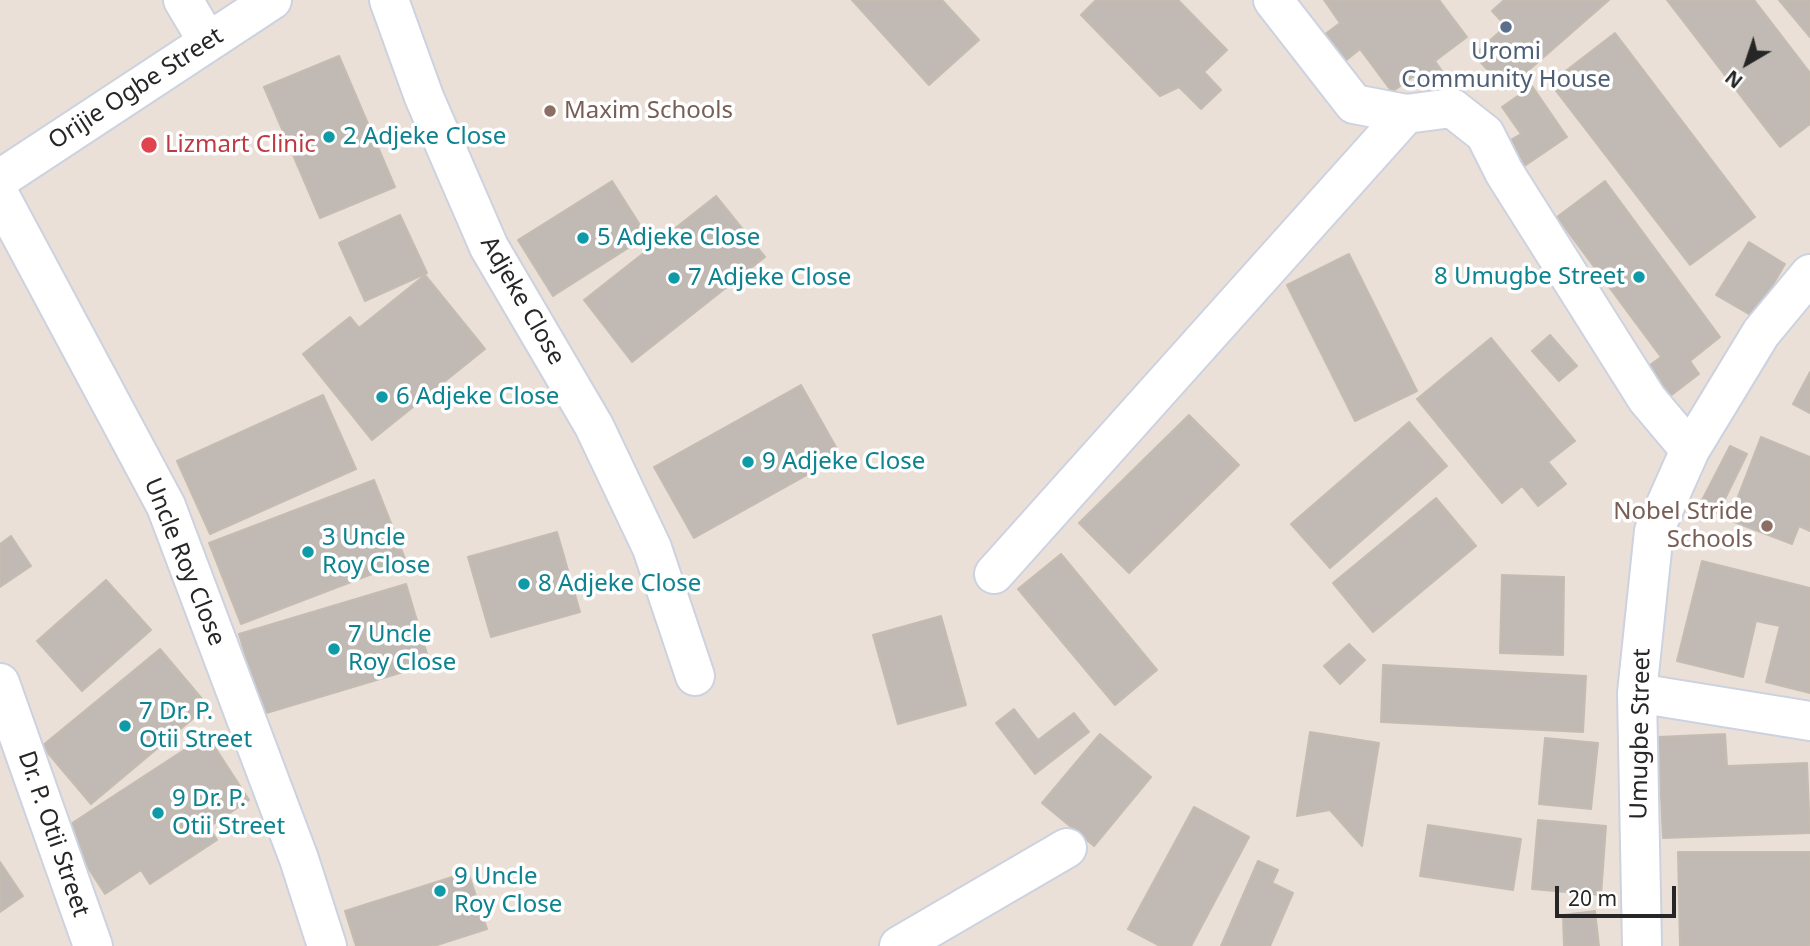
<!DOCTYPE html>
<html>
<head>
<meta charset="utf-8">
<style>
  body { margin:0 }
  #map { position:relative; width:1810px; height:946px; overflow:hidden; background:#eae0d7; font-family:"Noto Sans",sans-serif }
  canvas { display:block }
  .north { position:absolute; left:1712px; top:28px; width:70px; height:70px; -webkit-text-stroke:5px #fff; paint-order:stroke; rotate:219deg; font-size:19px; font-weight:700; line-height:28px; text-align:center; color:#262626 }
  .north::after { content:''; display:block; margin:auto; width:24px; height:32px; background:#262626; clip-path:polygon(50% 0,100% 100%,50% 72%,0 100%) }
  .scale { position:absolute; left:1555px; top:886px; width:121px; height:32px; box-sizing:border-box; border:4px solid #262626; border-top:0; padding-left:9px; font-size:21px; line-height:24px; white-space:nowrap; color:#262626; -webkit-text-stroke:5px #fff; paint-order:stroke }
</style>
</head>
<body>
<div id="map">
<canvas width="1810" height="946"></canvas>
<div class="north">N</div>
<div class="scale">20 m</div>
</div>
<script>
const g = document.querySelector('canvas').getContext('2d');
g.lineJoin = 'round';
function fillPath(path, color) { g.fillStyle = color; g.fill(path, 'evenodd'); }
const shape = rows => new Path2D(rows.map(r => 'M' + r).join(''));
function trace(path, color, width, dash) { g.strokeStyle = color; g.lineWidth = width; g.lineCap = dash ? 'butt' : 'round'; g.setLineDash(dash || []); g.stroke(path); }
function drawText(font, color, halo, rows, align = 'center') {
  g.font = font + ' "Noto Sans",sans-serif'; g.lineWidth = 7; g.setLineDash([]); g.textBaseline = 'middle'; g.strokeStyle = halo; g.fillStyle = color; for (const [text, x, y, turn = 0] of rows) {
    g.save(); g.translate(x, y); g.rotate((+turn || 0) * Math.PI / 180); g.textAlign = isNaN(turn) ? turn : align; if (halo) g.strokeText(text, 0, 0); g.fillText(text, 0, 0); g.restore();
  }
}
const building = shape([
  [852,0,942,0,979,40,929,85,852,0],
  [1096,0,1178,0,1227,50,1204,72,1221,90,1201,109,1179,87,1160,96,1081,15,1096,0],
  [1324,0,1439,0,1467,37,1435,61,1444,74,1423,89,1414,76,1392,92,1360,49,1344,62,1324,35,1340,23,1324,0],
  [1504,0,1609,0,1506,90,1474,55,1506,26,1492,11,1504,0],
  [1667,0,1754,0,1810,73,1810,124,1780,147,1667,0],
  [1779,0,1810,0,1810,37,1779,0],
  [1615,33,1755,217,1690,265,1550,83,1615,33],
  [339,56,395,187,320,218,264,87,339,56],
  [1532,86,1567,137,1523,167,1507,142,1521,134,1502,107,1532,86],
  [612,181,647,236,553,296,518,240,612,181],
  [1605,181,1720,337,1690,361,1699,374,1665,400,1643,370,1661,357,1557,217,1605,181],
  [716,196,765,257,632,362,584,300,716,196],
  [400,215,427,273,365,301,339,243,400,215],
  [1749,242,1785,264,1754,317,1716,295,1749,242],
  [1349,254,1417,391,1355,421,1287,285,1349,254],
  [425,275,485,349,372,440,303,354,350,317,359,328,425,275],
  [1550,335,1577,366,1559,381,1532,351,1550,335],
  [1491,338,1575,441,1548,462,1566,484,1538,506,1522,486,1502,503,1417,399,1491,338],
  [1810,372,1810,413,1793,404,1810,372],
  [801,385,841,456,694,538,654,467,801,385],
  [323,395,356,469,210,534,177,461,323,395],
  [1189,415,1239,465,1129,573,1079,523,1189,415],
  [1409,422,1447,466,1330,568,1291,524,1409,422],
  [1761,437,1810,457,1810,531,1799,526,1792,544,1729,520,1761,437],
  [1730,446,1747,454,1718,513,1699,506,1730,446],
  [374,480,406,561,241,624,209,543,374,480],
  [1436,498,1476,546,1373,632,1333,583,1436,498],
  [557,532,580,612,491,637,468,557,557,532],
  [11,536,31,566,0,587,0,544,11,536],
  [1061,554,1157,670,1115,705,1018,589,1061,554],
  [1702,561,1810,588,1810,693,1766,682,1780,626,1756,621,1743,677,1677,661,1702,561],
  [1502,575,1564,577,1563,655,1500,653,1502,575],
  [106,580,151,630,82,691,37,641,106,580],
  [406,584,430,664,263,714,239,634,406,584],
  [941,616,966,705,898,724,873,635,941,616],
  [1349,644,1365,660,1340,684,1324,666,1349,644],
  [160,649,208,706,91,804,42,746,160,649],
  [1383,665,1586,676,1583,732,1381,722,1383,665],
  [1014,709,1038,740,1074,713,1089,732,1035,774,996,723,1014,709],
  [1310,732,1379,743,1362,846,1330,810,1297,816,1310,732],
  [1100,734,1151,777,1094,846,1042,803,1100,734],
  [1725,734,1727,766,1807,763,1810,833,1663,838,1658,737,1725,734],
  [207,735,249,800,209,827,217,840,150,884,141,870,105,894,63,829,207,735],
  [1545,738,1598,743,1591,809,1539,804,1545,738],
  [1194,807,1249,837,1191,946,1160,946,1128,929,1194,807],
  [1538,820,1606,826,1601,895,1532,889,1538,820],
  [1428,825,1521,839,1513,890,1420,876,1428,825],
  [1678,852,1810,852,1810,946,1680,946,1678,852],
  [1258,861,1278,870,1272,883,1293,893,1270,946,1221,946,1258,861],
  [0,862,23,896,0,912,0,862],
  [468,872,487,929,434,946,356,946,345,911,468,872],
  [1595,911,1599,946,1564,946,1563,915,1595,911]
]);
const minor = shape([
  [183,0,208,42],
  [389,0,424,97,489,247,594,426,652,548,695,676],
  [1273,0,1354,104,1406,114,1452,108,1485,134,1504,172,1647,399,1690,450],
  [0,179,272,0],
  [0,196,166,506,299,859,327,946],
  [994,574,1406,114],
  [0,683,93,946],
  [1637,693,1810,721],
  [899,946,1067,848],
  [1642,946,1637,693,1654,531,1690,450,1761,333,1810,274]
]);
const markers = [
  [1506,27,7,"#5c6f8a"],
  [550,111,7,"#8d6e63"],
  [329,137,7,"#0f9aa8"],
  [149,145,9,"#e0444e"],
  [583,238,7,"#0f9aa8"],
  [1639,277,7,"#0f9aa8"],
  [674,278,7,"#0f9aa8"],
  [382,397,7,"#0f9aa8"],
  [748,462,7,"#0f9aa8"],
  [1767,526,7,"#8d6e63"],
  [308,552,7,"#0f9aa8"],
  [524,584,7,"#0f9aa8"],
  [334,649,7,"#0f9aa8"],
  [125,726,7,"#0f9aa8"],
  [158,813,7,"#0f9aa8"],
  [440,891,7,"#0f9aa8"]
];
const serviceNames = [
  ["Uromi",1506,52],
  ["Community House",1506,80]
];
const streetNames = [
  ["Orijie Ogbe Street",136,89,-33],
  ["Adjeke Close",522,301,60],
  ["Uncle Roy Close",184,562,68],
  ["Umugbe Street",1641,734,-89],
  ["Dr. P. Otii Street",53,834,71]
];
const educationNames = [
  ["Maxim Schools",564,111],
  ["Nobel Stride",1753,512,"right"],
  ["Schools",1753,540,"right"]
];
const cultureNames = [
  ["2 Adjeke Close",343,137],
  ["5 Adjeke Close",597,238],
  ["8 Umugbe Street",1625,277,"right"],
  ["7 Adjeke Close",688,278],
  ["6 Adjeke Close",396,397],
  ["9 Adjeke Close",762,462],
  ["3 Uncle",322,538],
  ["Roy Close",322,566],
  ["8 Adjeke Close",538,584],
  ["7 Uncle",348,635],
  ["Roy Close",348,663],
  ["7 Dr. P.",139,712],
  ["Otii Street",139,740],
  ["9 Dr. P.",172,799],
  ["Otii Street",172,827],
  ["9 Uncle",454,877],
  ["Roy Close",454,905]
];
const healthNames = [
  ["Lizmart Clinic",165,145]
];
fillPath(building, '#c1bab4');
trace(building, '#c5bcb1', 2);
trace(minor, '#ccd2e0', 42);
trace(minor, '#fff', 38);
for (const [x, y, r, color] of markers) { const dot = new Path2D(); dot.arc(x, y, r, 0, 2 * Math.PI); g.fillStyle = color; g.fill(dot); trace(dot, '#fff', 2.5); }
drawText('24px', '#4e5e75', '#fff', serviceNames);
drawText('24px', '#262626', '#fff', streetNames);
drawText('24px', '#785e54', '#fff', educationNames, 'left');
drawText('24px', '#0d838f', '#fff', cultureNames, 'left');
drawText('24px', '#be3a42', '#fff', healthNames, 'left');
</script>
</body>
</html>
